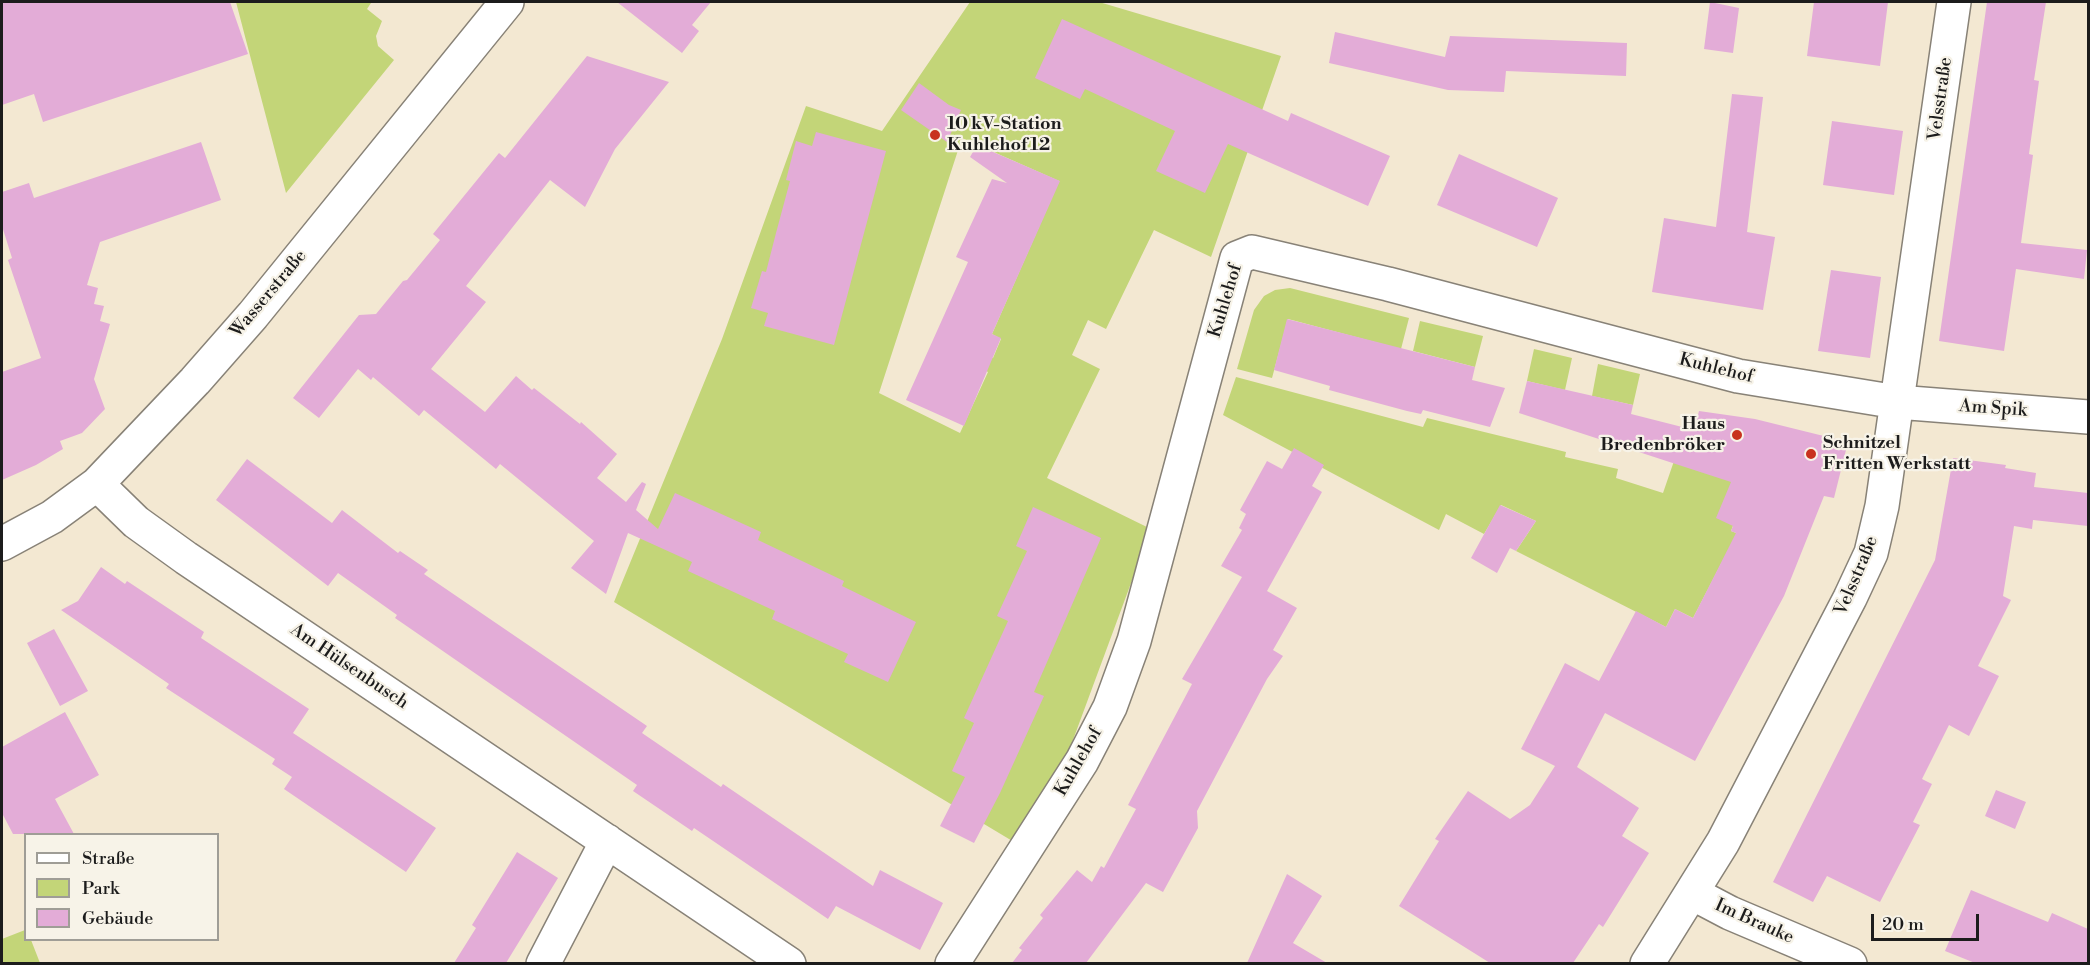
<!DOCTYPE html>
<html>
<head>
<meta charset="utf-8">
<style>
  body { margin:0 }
  #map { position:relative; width:2090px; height:965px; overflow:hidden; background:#f3e8d2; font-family:"Libre Bodoni",serif }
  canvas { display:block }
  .frame { position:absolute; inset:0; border:3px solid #1c1c1c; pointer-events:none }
  .legend { position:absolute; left:24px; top:833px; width:195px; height:108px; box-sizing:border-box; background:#f7f3e8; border:2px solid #9f9d96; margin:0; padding:8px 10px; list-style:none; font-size:18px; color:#1c1c1c }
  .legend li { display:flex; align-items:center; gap:12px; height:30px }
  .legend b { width:30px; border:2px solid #9f9d96 }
  .scale { position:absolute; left:1871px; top:914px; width:108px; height:27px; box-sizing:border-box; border:3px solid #1c1c1c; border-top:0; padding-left:8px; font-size:18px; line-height:21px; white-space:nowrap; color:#1c1c1c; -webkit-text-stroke:4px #f7f3e8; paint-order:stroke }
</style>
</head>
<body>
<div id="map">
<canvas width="2090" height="965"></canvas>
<div class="frame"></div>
<ul class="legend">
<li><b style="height:8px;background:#fff"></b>Straße</li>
<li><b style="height:16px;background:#c3d578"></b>Park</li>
<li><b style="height:16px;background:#e3acd7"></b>Gebäude</li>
</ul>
<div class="scale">20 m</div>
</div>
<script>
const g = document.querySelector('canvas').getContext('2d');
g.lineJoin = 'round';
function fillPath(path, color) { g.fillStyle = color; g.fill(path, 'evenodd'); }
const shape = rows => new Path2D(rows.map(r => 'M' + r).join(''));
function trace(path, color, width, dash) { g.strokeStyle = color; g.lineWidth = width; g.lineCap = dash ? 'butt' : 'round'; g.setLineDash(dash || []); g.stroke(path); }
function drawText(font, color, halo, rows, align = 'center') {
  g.font = font + ' "Libre Bodoni",serif'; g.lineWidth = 4.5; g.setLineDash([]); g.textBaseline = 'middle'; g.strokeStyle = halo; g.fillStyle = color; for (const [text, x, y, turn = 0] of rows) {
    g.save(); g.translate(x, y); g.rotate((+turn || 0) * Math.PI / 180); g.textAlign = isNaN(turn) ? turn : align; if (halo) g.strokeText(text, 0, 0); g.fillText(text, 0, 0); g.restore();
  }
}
const green = shape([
  [236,2,369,2,371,3,367,9,382,21,376,36,378,46,394,60,286,193],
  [970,2,1099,2,1281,56,1211,257,1154,230,1106,329,1088,320,1072,355,1100,369,1047,478,1151,529,1070,748,1014,842,614,602,722,339,806,106,882,131],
  [962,138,1059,181,992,334,1001,339,993,358,986,356,981,368,988,372,960,433,879,393],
  [1290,288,1409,318,1401,349,1288,319,1272,378,1237,369,1254,310,1264,296,1275,290],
  [1420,321,1483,336,1475,367,1413,351],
  [1534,349,1572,358,1565,390,1527,381],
  [1598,364,1640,374,1633,405,1592,396],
  [1236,377,1423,427,1427,418,1566,452,1565,457,1618,469,1616,478,1663,493,1674,461,1748,485,1731,531,1762,543,1721,564,1693,618,1675,609,1666,627,1516,551,1536,521,1501,505,1484,534,1446,514,1439,530,1223,415],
  [25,930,26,940,31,940,40,963,2,963,2,939]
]);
const building = shape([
  [2,2,230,2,248,54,43,122,34,94,2,105],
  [617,2,711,2,692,25,699,31,682,53],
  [1710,2,1739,8,1733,53,1704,49],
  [1814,2,1888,2,1880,66,1807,56],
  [1987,2,2046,2,2034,80,2039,81,2029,154,2033,155,2021,243,2087,250,2084,279,2016,269,2004,351,1939,341],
  [1062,19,1288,121,1291,113,1390,156,1368,206,1228,144,1205,193,1156,171,1175,131,1085,89,1080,99,1035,78],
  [1335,32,1445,57,1450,36,1627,43,1626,76,1506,71,1504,92,1448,90,1329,63],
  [587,56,669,82,615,149,585,207,550,180,466,286,486,302,431,369,485,412,516,376,532,390,534,388,580,424,581,422,617,454,597,478,626,502,642,482,646,484,636,510,658,529,675,493,761,532,758,540,844,581,842,586,916,622,888,682,844,662,848,654,772,619,775,611,688,571,692,562,628,533,606,594,571,568,594,541,500,464,496,469,424,410,419,416,373,377,371,380,358,369,319,418,293,398,359,315,376,314,403,281,407,280,440,240,433,234,499,153,505,158],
  [919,83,949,105,961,110,947,142,901,110],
  [1732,94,1763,97,1747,232,1775,237,1763,310,1652,292,1664,218,1716,227],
  [1832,121,1903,131,1894,195,1823,185],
  [816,132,886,151,834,345,764,326,768,313,751,308,762,271,766,272,776,233,790,181,786,180,796,141,812,146],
  [201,142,221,200,100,242,87,285,98,288,94,304,104,306,100,321,110,324,94,379,105,409,82,433,60,441,63,449,36,465,2,480,2,372,41,358,8,260,12,258,2,226,2,192,29,183,34,198],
  [977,145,1060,181,992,334,1001,338,964,426,906,400,968,262,956,257,992,179,1007,183,970,157],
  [1459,154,1558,198,1537,247,1437,205],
  [1831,270,1881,277,1870,358,1818,351],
  [1287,319,1475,367,1472,380,1505,388,1490,427,1423,410,1421,414,1407,411,1329,390,1330,386,1274,370],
  [1527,381,1633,405,1631,414,1694,430,1699,411,1755,419,1848,442,1834,498,1824,496,1784,596,1695,761,1605,713,1577,767,1639,808,1622,836,1649,853,1603,927,1599,924,1573,963,1490,963,1399,906,1439,841,1435,839,1468,791,1510,819,1530,805,1555,766,1521,749,1565,663,1599,681,1636,611,1666,627,1675,609,1693,618,1736,533,1731,531,1733,526,1716,518,1731,482,1519,413],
  [1294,448,1324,465,1312,486,1322,492,1267,591,1297,608,1273,650,1283,656,1267,679,1197,811,1198,828,1163,892,1146,883,1086,963,1012,963,1022,950,1019,948,1043,918,1040,915,1077,870,1092,882,1101,866,1104,868,1136,809,1128,805,1192,684,1182,679,1242,577,1221,566,1242,530,1239,528,1246,514,1240,510,1267,461,1282,469],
  [1953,458,2006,465,2005,468,2036,473,2034,487,2088,493,2088,526,2033,520,2032,529,2014,526,2003,596,2011,600,1978,666,1999,676,1969,736,1949,725,1922,779,1932,784,1913,822,1920,825,1880,902,1827,876,1813,902,1773,882,1935,560],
  [247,459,332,523,342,510,398,553,400,551,428,570,424,574,647,726,642,733,721,787,723,784,873,886,880,870,943,903,920,950,836,906,828,919,694,828,692,831,633,791,637,785,395,618,397,615,338,573,328,586,216,500],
  [1500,505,1536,521,1516,551,1510,548,1497,573,1471,558],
  [1033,507,1101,538,1034,692,1044,696,1000,793,974,843,940,826,965,777,952,771,974,723,964,718,1008,621,997,616,1027,551,1016,546],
  [101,567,125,584,127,581,204,632,201,638,309,709,293,733,436,828,406,872,284,789,292,777,272,764,275,759,166,688,169,684,61,610,78,601],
  [54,629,88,691,60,706,27,643],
  [65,712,99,775,55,799,74,834,13,834,2,813,2,747],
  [1996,790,2026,802,2015,829,1985,816],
  [517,852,558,878,506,963,454,963,476,928,472,925],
  [1287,874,1322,896,1293,943,1327,963,1247,963],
  [1971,890,2048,922,2052,913,2088,929,2088,963,1975,963,1945,951]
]);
const minor = shape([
  [97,484,136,522,186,558,789,964],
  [2,544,52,517,97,484,195,381,253,315,507,2],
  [1692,893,1730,913,1850,964],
  [543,964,607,841],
  [952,964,1082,761,1110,707,1134,641,1237,258,1252,252,1388,284,1738,376,1897,402,2088,417],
  [1647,964,1723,842,1850,598,1871,553,1882,506,1954,2]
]);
const markers = [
  [935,135,6,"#c8321e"],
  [1737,435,6,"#c8321e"],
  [1811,454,6,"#c8321e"]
];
const streetNames = [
  ["Velsstraße",1941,99,-82],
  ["Wasserstraße",269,294,-50],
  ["Kuhlehof",1226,301,-73],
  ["Kuhlehof",1716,369,14],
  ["Am Spik",1993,409,4],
  ["Velsstraße",1857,576,-67],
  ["Am Hülsenbusch",349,667,34],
  ["Kuhlehof",1079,762,-60],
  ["Im Brauke",1754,922,24]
];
const poiNames = [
  ["10 kV-Station",947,125],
  ["Kuhlehof 12",947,146],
  ["Haus",1725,425,"right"],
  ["Bredenbröker",1725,446,"right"],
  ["Schnitzel",1823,444],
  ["Fritten Werkstatt",1823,465]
];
fillPath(green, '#c3d578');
fillPath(building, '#e3acd7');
trace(minor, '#888277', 36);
trace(minor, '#fff', 33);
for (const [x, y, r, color] of markers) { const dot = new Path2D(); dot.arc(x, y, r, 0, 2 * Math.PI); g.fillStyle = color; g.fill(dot); trace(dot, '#f7f3e8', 2); }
drawText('18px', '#1c1c1c', '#f7f3e8', streetNames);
drawText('bold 18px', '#1c1c1c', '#f7f3e8', poiNames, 'left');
</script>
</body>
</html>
